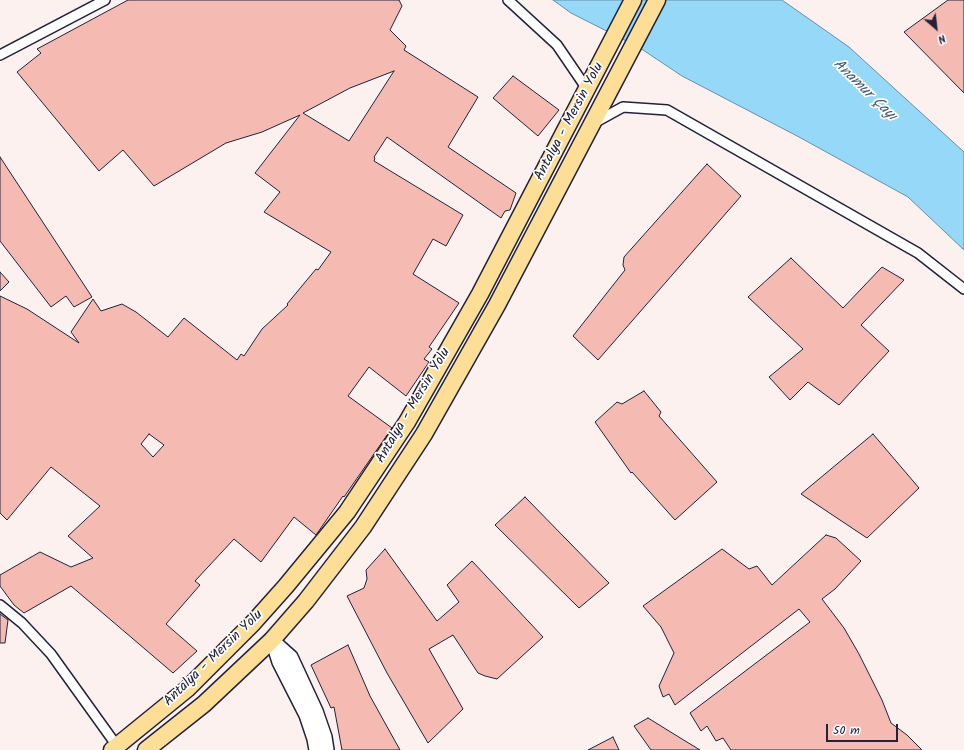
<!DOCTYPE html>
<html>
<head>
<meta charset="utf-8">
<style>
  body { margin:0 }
  #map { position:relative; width:964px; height:750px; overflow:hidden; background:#fdf1ef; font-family:Kalam,sans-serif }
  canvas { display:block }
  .north { position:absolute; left:916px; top:8px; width:40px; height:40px; -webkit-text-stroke:3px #fff; paint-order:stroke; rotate:152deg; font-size:11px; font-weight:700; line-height:16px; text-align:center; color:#22223b }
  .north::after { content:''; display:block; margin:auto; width:14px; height:18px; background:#22223b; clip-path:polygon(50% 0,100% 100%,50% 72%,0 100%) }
  .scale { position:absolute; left:826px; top:724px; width:72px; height:18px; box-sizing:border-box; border:2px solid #22223b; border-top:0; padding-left:5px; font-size:12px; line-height:14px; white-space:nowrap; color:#22223b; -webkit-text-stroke:3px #fff; paint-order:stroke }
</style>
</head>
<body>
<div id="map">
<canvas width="964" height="750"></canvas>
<div class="north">N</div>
<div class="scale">50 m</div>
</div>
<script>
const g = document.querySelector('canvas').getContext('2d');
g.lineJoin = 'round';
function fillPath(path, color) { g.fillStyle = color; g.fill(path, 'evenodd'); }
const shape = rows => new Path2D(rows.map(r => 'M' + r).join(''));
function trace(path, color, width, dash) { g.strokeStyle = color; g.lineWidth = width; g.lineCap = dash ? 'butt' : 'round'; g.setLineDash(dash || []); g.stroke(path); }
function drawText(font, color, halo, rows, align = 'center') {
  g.font = font + ' Kalam,sans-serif'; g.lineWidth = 3.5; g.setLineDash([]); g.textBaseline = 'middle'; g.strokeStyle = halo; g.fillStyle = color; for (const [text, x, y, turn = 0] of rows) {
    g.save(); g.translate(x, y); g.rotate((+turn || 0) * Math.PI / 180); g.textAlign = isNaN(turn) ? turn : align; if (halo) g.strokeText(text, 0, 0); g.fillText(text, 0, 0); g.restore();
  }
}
const water = shape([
  [553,0,782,0,849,47,964,152,964,250,908,197,799,137,682,76,640,48,571,13,553,0]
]);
const building = shape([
  [128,0,399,0,402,6,390,30,406,46,404,50,478,97,448,147,516,193,510,210,505,211,501,218,387,137,374,157,375,158,374,161,463,215,446,246,433,239,413,274,459,303,429,347,432,349,424,359,429,362,406,396,369,367,348,396,392,428,344,497,343,496,316,535,294,517,261,562,234,539,195,581,200,585,166,624,197,651,173,673,71,586,24,613,14,605,0,586,0,575,40,552,71,567,93,558,68,536,100,506,51,467,7,520,0,513,0,296,27,309,79,343,71,332,93,299,101,311,122,304,136,312,168,337,184,318,237,360,241,354,244,356,262,329,288,305,287,304,316,269,318,270,331,252,264,212,280,192,255,173,300,115,262,132,226,143,154,186,123,150,99,171,17,72,41,53,37,49,128,0],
  [394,71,349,141,303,113,350,88,394,71],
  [149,434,164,445,153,457,141,444,149,434],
  [948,0,964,0,964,93,904,32,948,0],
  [513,76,559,110,538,136,493,98,513,76],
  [0,157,92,297,74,307,66,296,51,307,0,241,0,157],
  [707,164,741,196,598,360,573,336,625,270,623,265,624,257,707,164],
  [791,258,843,308,882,267,904,280,861,325,889,351,839,405,808,382,790,400,769,377,803,349,748,297,791,258],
  [0,272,9,282,0,291,0,272],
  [644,391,661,412,659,416,717,482,675,520,632,472,631,473,595,422,617,402,622,404,644,391],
  [873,434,919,488,867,538,801,494,873,434],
  [525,497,609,583,579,608,495,525,525,497],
  [826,535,836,538,861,561,835,589,822,599,844,628,859,654,882,700,891,723,907,735,922,750,731,750,723,738,716,741,707,726,701,731,690,713,810,622,799,609,675,705,669,694,663,697,659,686,674,653,661,627,643,606,722,549,749,569,757,566,772,585,826,535],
  [385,549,437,621,459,602,447,585,472,561,543,637,497,679,485,676,478,673,453,635,429,649,463,709,428,743,387,673,347,596,364,588,367,579,366,570,385,549],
  [0,614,8,620,5,643,0,643,0,614],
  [348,645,370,696,400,750,342,750,334,707,331,708,311,665,348,645],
  [648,718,682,739,700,750,651,750,634,726,648,718],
  [613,737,619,750,588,750,613,737]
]);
const street = shape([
  [508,0,557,45,587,89],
  [0,55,105,0],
  [594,123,623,107,667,110,918,253,964,289],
  [0,605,22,623,51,654,117,746]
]);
const secondary = shape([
  [272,640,291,657,316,711,325,737,327,750],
  [272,640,279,662,306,715,314,739,316,750]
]);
const highway = shape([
  [112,750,187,689,253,623,286,586,347,512,407,422,480,294,633,0],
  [146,750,204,704,272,640,306,601,363,527,424,434,497,305,657,0]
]);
const streetNames = [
  ["Antalya - Mersin Yolu",570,122,-62],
  ["Antalya - Mersin Yolu",414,406,-59],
  ["Antalya - Mersin Yolu",214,659,-44]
];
const waterNames = [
  ["Anamur Çayı",864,91,44]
];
fillPath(water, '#95d8f7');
trace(water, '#678fac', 1);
fillPath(building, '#f5bab1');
trace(building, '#22223b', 1);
trace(street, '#22223b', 12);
trace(secondary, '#22223b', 16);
trace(highway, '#22223b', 19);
trace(street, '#fff', 9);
trace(secondary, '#fff', 13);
trace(highway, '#fcde96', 16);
drawText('14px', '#22223b', '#fff', streetNames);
drawText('italic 15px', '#445973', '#fff', waterNames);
</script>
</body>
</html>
